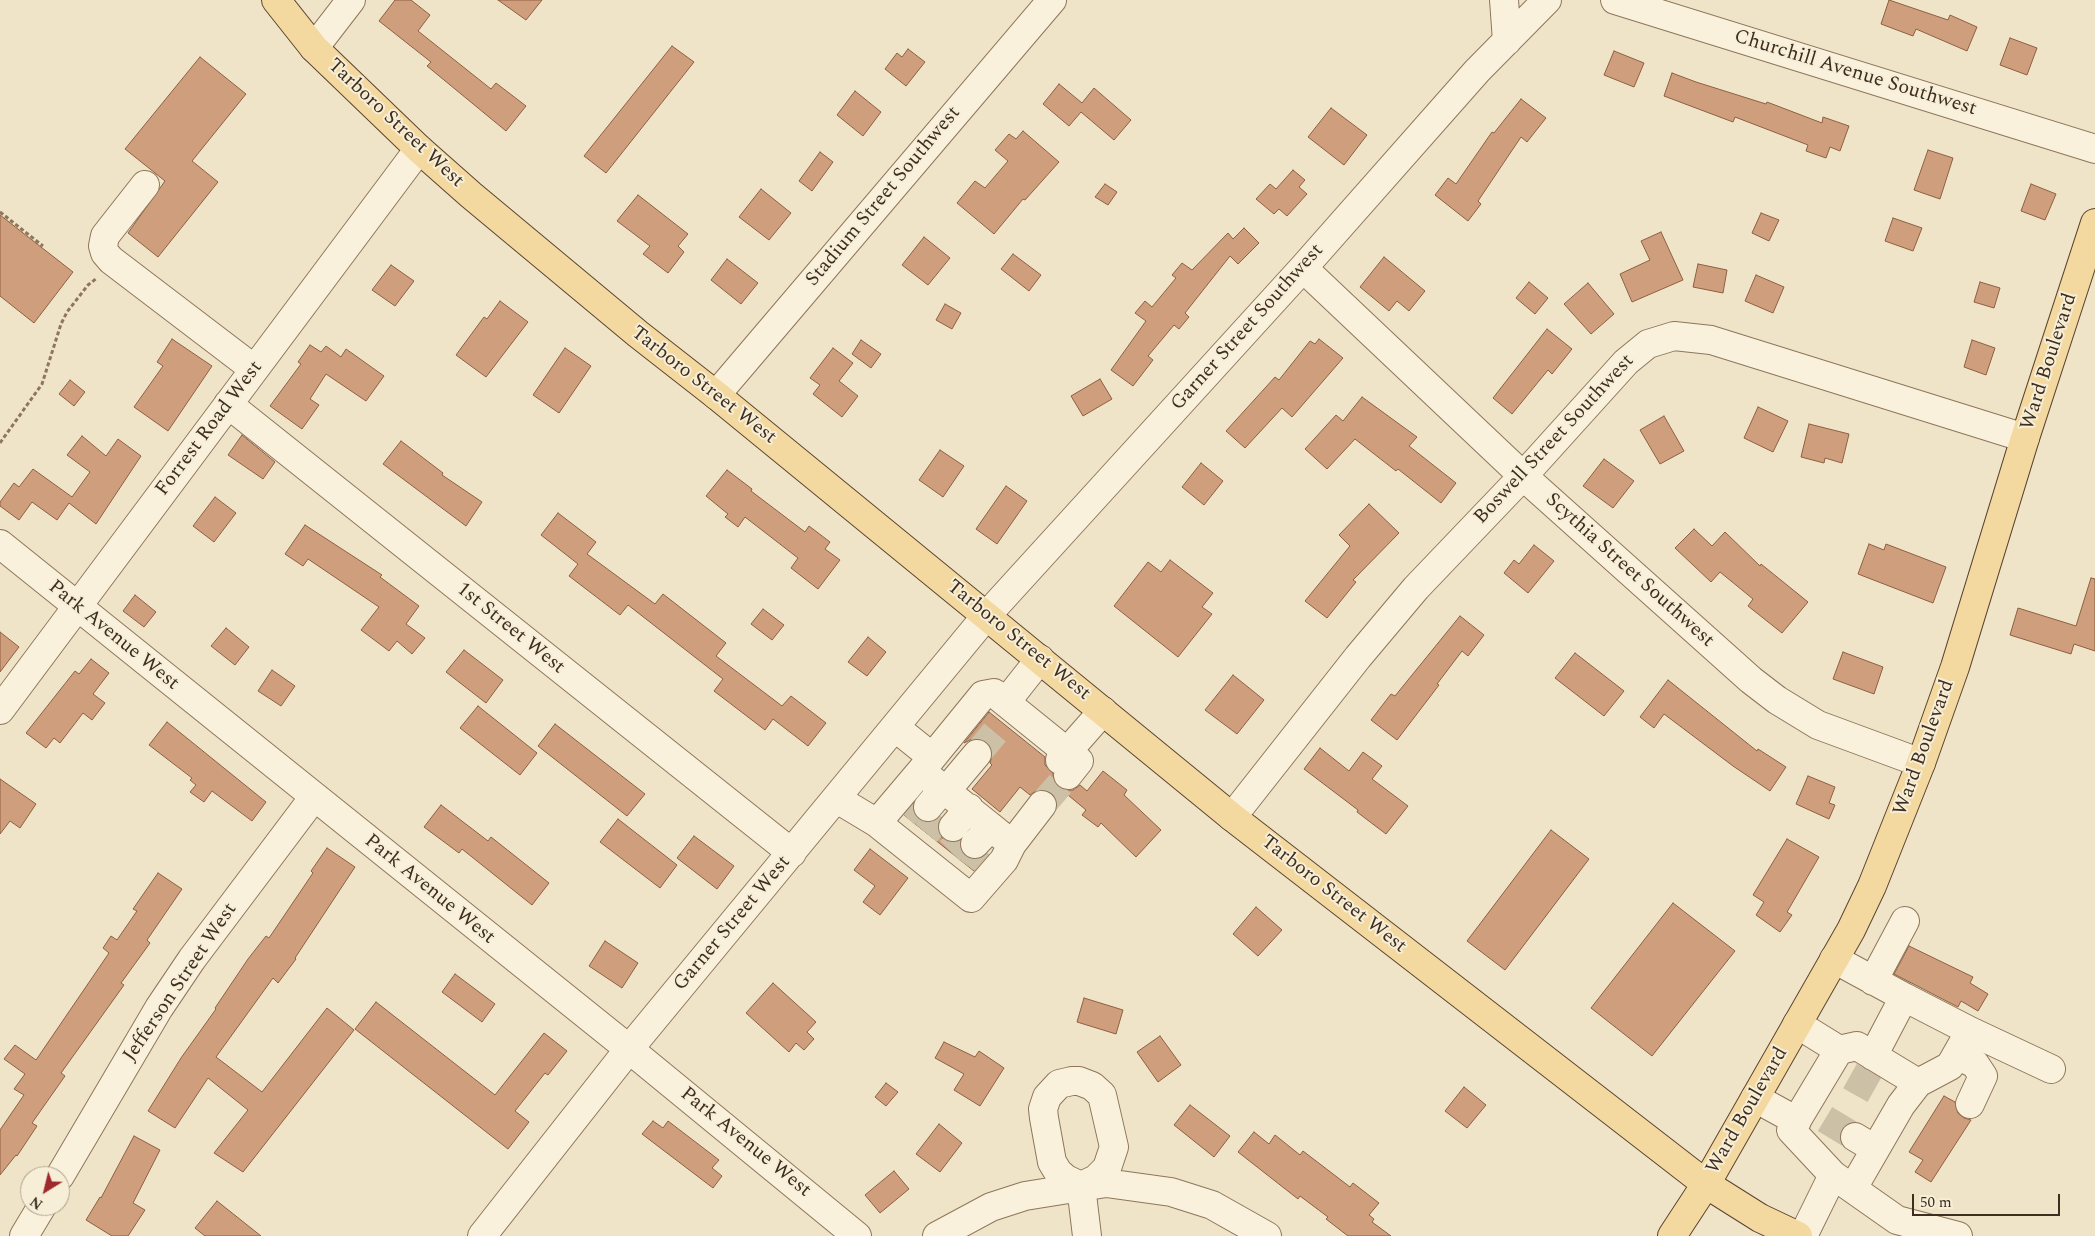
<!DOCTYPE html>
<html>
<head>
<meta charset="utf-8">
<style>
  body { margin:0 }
  #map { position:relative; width:2095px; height:1236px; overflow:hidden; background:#f0e4c8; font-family:Spectral,serif }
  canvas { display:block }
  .north { position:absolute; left:20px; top:1166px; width:50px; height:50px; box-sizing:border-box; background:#f7eed8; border:1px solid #ada18e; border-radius:50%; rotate:216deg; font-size:14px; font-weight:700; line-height:20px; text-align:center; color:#3d2e20 }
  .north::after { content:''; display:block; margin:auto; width:18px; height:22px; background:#9e2a2b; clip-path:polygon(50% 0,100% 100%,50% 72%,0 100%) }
  .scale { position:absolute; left:1912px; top:1194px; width:148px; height:22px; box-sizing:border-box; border:2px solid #3d2e20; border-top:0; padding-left:6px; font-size:15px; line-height:18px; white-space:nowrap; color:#3d2e20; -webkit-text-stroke:4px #f7eed8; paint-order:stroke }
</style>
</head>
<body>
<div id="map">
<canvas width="2095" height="1236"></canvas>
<div class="north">N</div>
<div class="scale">50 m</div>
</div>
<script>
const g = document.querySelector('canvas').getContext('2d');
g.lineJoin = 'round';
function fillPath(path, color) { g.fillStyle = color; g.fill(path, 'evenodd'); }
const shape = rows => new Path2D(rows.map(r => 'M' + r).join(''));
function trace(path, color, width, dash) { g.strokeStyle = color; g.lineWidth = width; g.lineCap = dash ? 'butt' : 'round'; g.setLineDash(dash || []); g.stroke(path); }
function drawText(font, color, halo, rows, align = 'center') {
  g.font = font + ' Spectral,serif'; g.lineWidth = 4; g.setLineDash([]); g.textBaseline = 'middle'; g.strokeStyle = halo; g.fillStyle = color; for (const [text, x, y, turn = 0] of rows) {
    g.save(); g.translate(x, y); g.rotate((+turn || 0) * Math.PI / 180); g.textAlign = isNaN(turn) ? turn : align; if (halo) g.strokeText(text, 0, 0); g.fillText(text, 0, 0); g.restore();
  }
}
const building = shape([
  [395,0,411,0,430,15,418,31,491,89,496,83,526,106,506,131,427,66,431,62,379,21,395,0],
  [498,0,542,0,526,20,498,0],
  [1889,0,1948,20,1950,15,1977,27,1967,51,1916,29,1913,36,1881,24,1889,0],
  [2010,38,2037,48,2027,75,2000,65,2010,38],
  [672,46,694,62,606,173,584,156,672,46],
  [908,49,925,62,906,86,885,69,897,53,902,57,908,49],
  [1614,51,1644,63,1634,87,1604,75,1614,51],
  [200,57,246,94,192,161,218,182,158,257,128,233,165,181,125,149,200,57],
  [1672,73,1696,82,1766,104,1767,102,1822,123,1823,117,1849,126,1840,151,1830,147,1826,158,1806,151,1808,145,1735,117,1733,122,1664,96,1672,73],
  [1059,84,1082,103,1094,88,1131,120,1114,140,1081,112,1069,126,1043,104,1059,84],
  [855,91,881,112,863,136,837,115,855,91],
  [1521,99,1546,118,1527,142,1521,137,1478,201,1481,204,1468,221,1435,195,1448,178,1456,184,1492,132,1494,133,1521,99],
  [1331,108,1367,135,1344,165,1308,137,1331,108],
  [1023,131,1059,162,1025,200,1023,199,994,234,957,203,975,181,985,188,1008,161,995,150,1009,134,1016,139,1023,131],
  [1928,150,1953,158,1940,199,1914,190,1928,150],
  [820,152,833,162,812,191,799,181,820,152],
  [1293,170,1305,180,1299,187,1307,194,1287,216,1279,209,1274,214,1256,199,1270,184,1276,189,1293,170],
  [1105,184,1117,192,1108,205,1095,197,1105,184],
  [2031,184,2056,194,2045,220,2021,211,2031,184],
  [761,189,791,213,769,240,739,217,761,189],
  [638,195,688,234,678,246,684,252,668,273,643,254,650,246,617,221,638,195],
  [1761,213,1779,220,1769,241,1752,233,1761,213],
  [0,215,73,272,34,323,0,296,0,215],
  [1893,218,1922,228,1913,251,1885,241,1893,218],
  [1244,228,1259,243,1238,264,1230,256,1185,313,1189,317,1179,329,1174,325,1148,356,1153,360,1133,386,1111,370,1146,321,1135,313,1145,301,1152,307,1176,278,1172,275,1182,263,1192,270,1228,233,1233,239,1244,228],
  [1661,232,1683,280,1632,302,1620,274,1650,260,1641,241,1661,232],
  [924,237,950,258,928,285,902,265,924,237],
  [1013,254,1041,275,1029,291,1001,269,1013,254],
  [1384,257,1425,291,1409,311,1397,301,1389,311,1360,287,1384,257],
  [727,259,758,283,741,304,711,280,727,259],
  [1698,264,1727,270,1723,293,1693,287,1698,264],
  [391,265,414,281,395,306,372,290,391,265],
  [1756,275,1784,287,1773,313,1745,301,1756,275],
  [1529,282,1548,298,1535,314,1516,298,1529,282],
  [1980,282,2000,288,1994,308,1974,302,1980,282],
  [1588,283,1614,314,1591,334,1564,304,1588,283],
  [500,301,528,322,486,377,456,355,484,317,487,319,500,301],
  [945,304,961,313,952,329,936,320,945,304],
  [1547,329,1572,349,1552,374,1548,370,1512,414,1493,398,1547,329],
  [172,339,212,366,168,431,134,407,163,366,157,362,172,339],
  [1319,339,1343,358,1292,417,1282,408,1245,448,1226,431,1275,377,1279,380,1310,341,1315,344,1319,339],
  [861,340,881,354,871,368,852,354,861,340],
  [1972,340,1995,348,1986,375,1964,367,1972,340],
  [310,345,321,352,326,346,341,357,346,349,384,376,366,401,326,374,310,399,319,405,302,429,270,406,301,364,298,362,310,345],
  [565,348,591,366,559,413,533,395,565,348],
  [833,348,853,363,839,381,858,396,842,417,813,394,820,385,810,378,833,348],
  [1100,379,1112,399,1083,416,1071,396,1100,379],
  [70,380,85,392,74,406,59,394,70,380],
  [1362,397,1417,437,1409,446,1456,483,1441,503,1398,469,1396,471,1355,439,1327,469,1305,449,1336,415,1343,421,1362,397],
  [1758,407,1788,421,1773,452,1744,438,1758,407],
  [1664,416,1684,451,1660,464,1640,430,1664,416],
  [1809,424,1849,434,1842,463,1825,458,1824,463,1801,457,1809,424],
  [242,435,275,462,263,479,228,455,242,435],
  [82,436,106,456,118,439,141,456,96,524,69,503,57,520,32,502,19,520,0,506,0,502,14,483,19,487,33,469,72,497,90,472,67,455,82,436],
  [401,441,443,473,442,475,482,502,466,526,383,464,401,441],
  [940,450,964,466,943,497,919,480,940,450],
  [1604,459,1634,481,1613,508,1583,486,1604,459],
  [1201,463,1223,481,1204,505,1182,487,1201,463],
  [727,470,752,489,751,491,805,532,809,526,830,542,825,549,840,560,818,589,791,568,798,558,745,517,738,527,725,517,728,514,706,496,727,470],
  [1006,486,1027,501,997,544,976,529,1006,486],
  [215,497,236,513,214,542,193,526,215,497],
  [1369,504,1399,533,1353,580,1356,582,1327,618,1305,601,1350,546,1339,535,1369,504],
  [558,513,596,542,587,554,655,604,663,594,726,643,716,656,782,706,791,696,826,723,808,746,773,719,765,730,714,691,723,679,628,605,620,615,569,576,578,564,541,535,558,513],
  [305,525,382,575,380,577,419,606,406,624,425,638,412,654,397,641,389,651,361,630,379,607,308,559,303,566,285,554,305,525],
  [1694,529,1712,546,1725,532,1760,566,1761,564,1808,602,1782,633,1748,606,1753,599,1720,572,1711,582,1675,548,1694,529],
  [1869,544,1884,550,1886,544,1946,567,1933,603,1858,574,1869,544],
  [1534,545,1554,561,1528,593,1504,573,1514,560,1519,564,1534,545],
  [1170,560,1213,593,1202,607,1212,614,1178,657,1114,606,1148,562,1161,572,1170,560],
  [2091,578,2095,579,2095,651,2074,644,2071,654,2010,635,2018,608,2076,626,2091,578],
  [135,595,156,612,144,627,123,611,135,595],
  [763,609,784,625,772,640,751,624,763,609],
  [1460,616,1484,635,1468,656,1462,651,1437,684,1439,685,1397,740,1371,720,1391,694,1395,696,1460,616],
  [226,628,249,647,235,665,211,646,226,628],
  [0,632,19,647,0,672,0,632],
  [868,637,886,652,867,676,848,662,868,637],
  [464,650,503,680,486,703,446,672,464,650],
  [1843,652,1883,667,1874,694,1833,679,1843,652],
  [1575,653,1624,691,1604,716,1555,678,1575,653],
  [91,659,109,673,93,694,105,703,92,720,83,713,60,743,54,738,46,748,26,733,75,671,79,674,91,659],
  [272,670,295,686,281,706,258,691,272,670],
  [1233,675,1264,700,1237,734,1205,710,1233,675],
  [1668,680,1757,751,1758,749,1786,767,1770,791,1733,766,1664,714,1654,728,1640,717,1668,680],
  [478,706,537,753,520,775,460,728,478,706],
  [989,712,1045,757,1045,765,1053,773,1054,781,1059,788,1066,790,1073,790,1080,785,1087,791,1103,771,1127,790,1124,795,1161,830,1136,857,1101,823,1098,827,1082,815,1086,810,1062,790,1056,798,1051,792,1044,790,1036,791,1030,795,1020,787,1000,812,972,789,992,765,990,763,992,756,991,748,987,742,980,739,972,739,964,743,989,712],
  [167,722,266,802,252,821,212,791,204,802,190,792,196,785,190,780,192,778,149,745,167,722],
  [555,724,645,794,627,816,538,746,555,724],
  [1320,748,1349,771,1363,752,1382,766,1372,779,1408,806,1386,834,1357,812,1358,810,1304,769,1320,748],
  [1808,776,1835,787,1829,803,1835,805,1829,819,1796,804,1808,776],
  [0,779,36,804,20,828,10,821,0,834,0,779],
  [441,805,488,841,491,837,549,883,532,905,462,849,459,853,424,827,441,805],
  [913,805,914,813,918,819,925,822,933,822,941,817,938,825,939,833,943,839,950,842,960,841,960,849,965,856,972,859,979,859,988,854,974,871,904,815,913,805],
  [618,819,677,865,660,888,600,842,618,819],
  [1551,830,1589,859,1505,970,1467,941,1551,830],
  [694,836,734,866,717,889,677,858,694,836],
  [1787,839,1819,857,1787,912,1792,915,1780,932,1756,915,1764,902,1753,895,1787,839],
  [327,848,355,867,295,958,296,959,278,983,273,978,216,1057,262,1092,327,1008,354,1030,243,1172,214,1153,248,1110,208,1078,175,1128,148,1111,181,1058,216,1009,215,1008,248,959,266,936,269,938,313,873,311,871,327,848],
  [870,849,908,878,880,915,863,902,875,886,854,870,870,849],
  [158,873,182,889,147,940,150,943,121,983,124,985,61,1073,65,1076,32,1123,37,1126,17,1156,16,1155,0,1175,0,1130,24,1095,14,1089,25,1074,4,1059,15,1045,36,1060,109,953,103,948,111,936,117,940,137,911,133,909,158,873],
  [1673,903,1735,951,1652,1056,1591,1008,1673,903],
  [1256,907,1282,930,1258,956,1233,934,1256,907],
  [605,941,638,963,622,988,589,966,605,941],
  [1909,946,1973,977,1970,983,1988,994,1978,1011,1961,1001,1958,1007,1894,974,1909,946],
  [455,974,495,1004,482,1022,442,992,455,974],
  [773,983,816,1022,807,1032,814,1039,804,1050,796,1043,789,1052,746,1013,773,983],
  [1084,998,1123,1010,1116,1034,1077,1022,1084,998],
  [376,1002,495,1095,544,1033,567,1051,548,1075,545,1073,515,1111,529,1122,508,1149,355,1029,376,1002],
  [1160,1036,1181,1065,1158,1082,1137,1052,1160,1036],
  [944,1042,975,1057,979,1051,1004,1068,980,1106,954,1090,964,1074,935,1058,944,1042],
  [886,1083,898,1092,886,1106,875,1097,886,1083],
  [1464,1087,1486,1105,1467,1128,1445,1111,1464,1087],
  [1944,1096,1955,1102,1958,1113,1964,1118,1971,1120,1931,1182,1915,1172,1923,1160,1909,1152,1944,1096],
  [1190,1105,1230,1136,1214,1157,1174,1125,1190,1105],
  [653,1121,663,1128,668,1121,719,1160,712,1168,722,1176,713,1188,642,1134,653,1121],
  [939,1124,962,1143,940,1172,916,1154,939,1124],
  [1254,1132,1269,1144,1275,1135,1300,1155,1303,1151,1350,1187,1353,1183,1379,1203,1369,1215,1374,1219,1372,1222,1391,1236,1348,1236,1326,1219,1328,1217,1300,1196,1298,1199,1238,1152,1254,1132],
  [134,1136,160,1150,133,1203,145,1210,128,1236,112,1236,86,1220,100,1197,101,1198,134,1136],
  [894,1171,909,1189,880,1213,865,1195,894,1171],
  [217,1201,261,1236,205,1236,195,1228,217,1201]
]);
const minorTunnel = shape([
  [977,754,1003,723],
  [1042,805,1068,775],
  [904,815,919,799],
  [926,833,940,816],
  [950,851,965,836],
  [972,869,985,851],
  [1850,1076,1882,1094],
  [1825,1119,1855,1137]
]);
const path = shape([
  [0,212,43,246],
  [0,443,42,384,61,324,67,312,88,285,97,278]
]);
const minor = shape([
  [1504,0,1507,41],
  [1615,0,2095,149],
  [314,48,351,0],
  [145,185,105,236,103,246,105,253,111,260,254,369],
  [1303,268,1523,476,1751,680,1777,700,1818,725,1921,763],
  [716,395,1052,0],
  [228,404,792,853],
  [0,544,629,1049,857,1236],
  [1006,702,1040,659],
  [0,710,419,149],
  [896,728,932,757],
  [1060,760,1067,752,1079,761,1068,775],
  [946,791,977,754],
  [837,799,877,823,971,898,1004,860,1012,844],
  [1042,805,1012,844,921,771,983,695,994,693,1067,752,1103,711],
  [928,807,943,789],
  [1232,817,1358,657,1416,588,1523,476,1626,362,1648,344,1674,336,1711,340,2025,438],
  [877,823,921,771],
  [953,827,969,808],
  [975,844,991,827],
  [1834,959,1904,997,1873,1056],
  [1873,981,1905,921],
  [1904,997,1970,1031,2051,1069],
  [1797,1024,1839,1050],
  [1957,1055,1975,1064,1983,1076,1970,1104],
  [1072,1081,1079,1081,1092,1086,1102,1095,1114,1147,1107,1168,1096,1179,1081,1186,1066,1179,1058,1172,1052,1162,1044,1118,1043,1109,1047,1097,1059,1084,1072,1081],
  [1918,1083,1950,1066,1970,1031],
  [1755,1098,1797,1121],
  [1855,1137,1875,1149],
  [1833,1175,1791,1130,1839,1050,1857,1046,1918,1083,1901,1105,1853,1188],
  [60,1176,159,1008,192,959,314,797],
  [1081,1186,1087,1236],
  [24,1236,42,1206],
  [482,1236,629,1049,987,615,1303,268,1477,71,1547,0],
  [937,1236,991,1207,1025,1196,1106,1183,1171,1192,1212,1205,1267,1236],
  [1803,1236,1833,1175,1897,1220,1958,1236]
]);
const major = shape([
  [276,0,314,48,419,149,471,195,638,334,716,395,1232,817,1706,1184,1760,1218,1798,1236],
  [1672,1236,1706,1184,1851,930,1872,886,1921,763,1955,667,2025,438,2095,223]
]);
const streetNames = [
  ["Churchill Avenue Southwest",1855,74,17],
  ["Tarboro Street West",395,124,43],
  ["Stadium Street Southwest",884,197,-50],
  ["Garner Street Southwest",1248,328,-48],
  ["Ward Boulevard",2050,362,-72],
  ["Tarboro Street West",703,386,38],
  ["Forrest Road West",210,429,-53],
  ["Boswell Street Southwest",1555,440,-47],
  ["Scythia Street Southwest",1629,571,42],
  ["1st Street West",510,629,39],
  ["Park Avenue West",113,636,39],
  ["Tarboro Street West",1018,641,39],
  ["Ward Boulevard",1925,748,-70],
  ["Park Avenue West",429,890,39],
  ["Tarboro Street West",1333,895,38],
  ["Garner Street West",733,924,-50],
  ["Jefferson Street West",181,983,-56],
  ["Ward Boulevard",1748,1111,-60],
  ["Park Avenue West",745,1143,39]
];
fillPath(building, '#cf9f7d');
trace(building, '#8d5f41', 1);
trace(minorTunnel, '#ccc0a6', 28, [28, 14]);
trace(minor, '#8d765c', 30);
trace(major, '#5b4430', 30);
trace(path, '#8d765c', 3, [4, 2.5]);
trace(minor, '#faf1dc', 28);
trace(major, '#f3d9a0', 28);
drawText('20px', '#3d2e20', '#f7eed8', streetNames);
</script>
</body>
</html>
